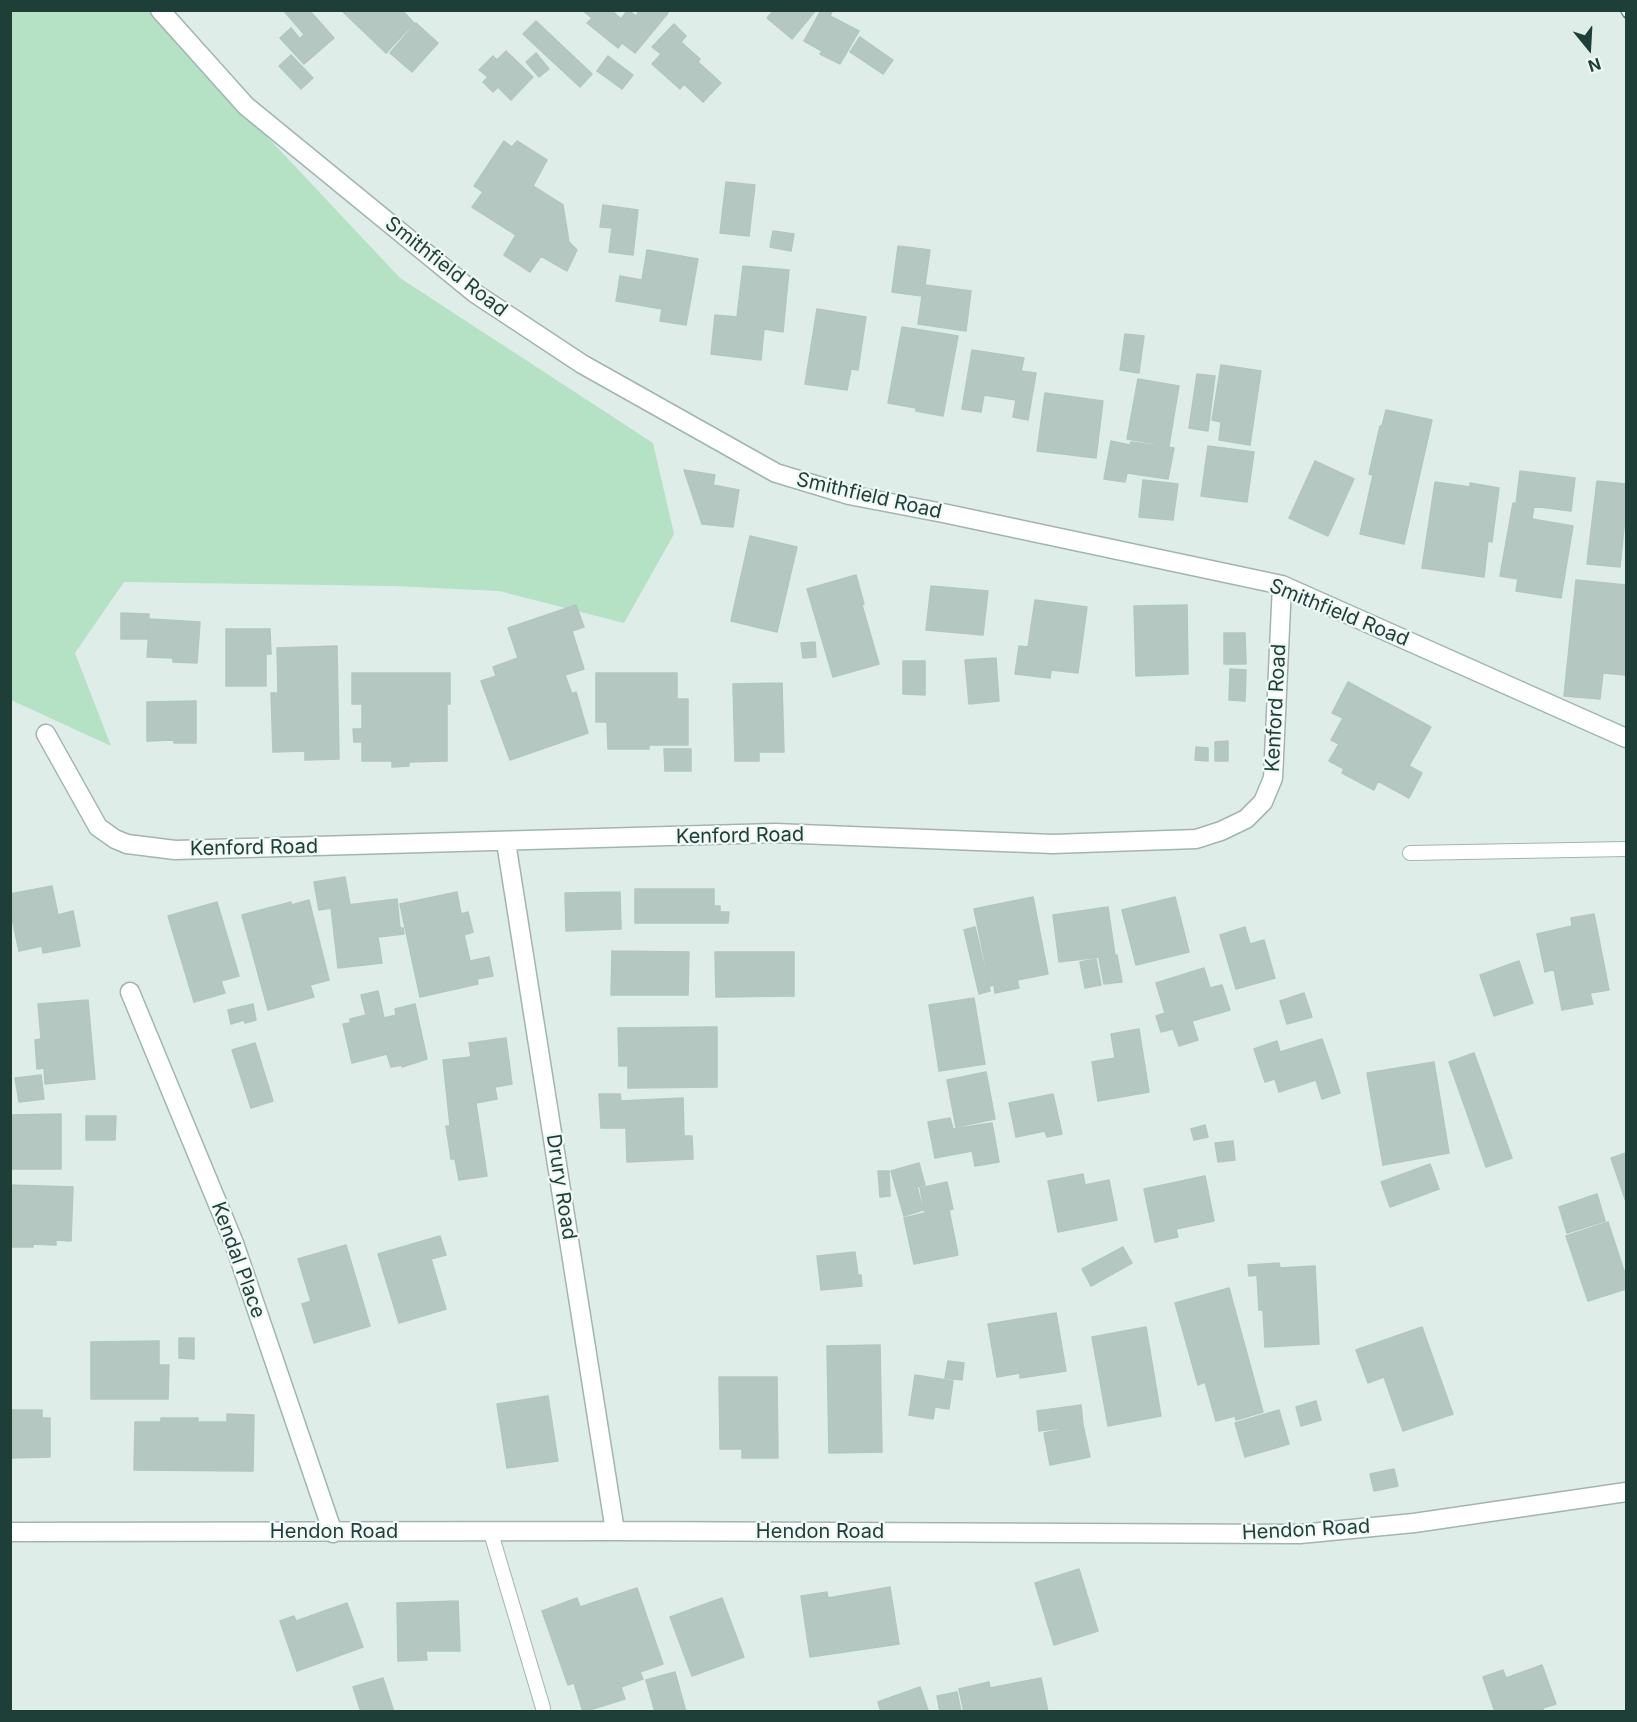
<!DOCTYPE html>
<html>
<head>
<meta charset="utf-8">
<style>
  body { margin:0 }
  #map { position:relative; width:1637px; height:1722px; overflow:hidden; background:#dfede8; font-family:Inter,sans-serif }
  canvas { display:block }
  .frame { position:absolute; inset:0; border:12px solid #1e3f38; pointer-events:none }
  .north { position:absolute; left:1559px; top:18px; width:60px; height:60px; -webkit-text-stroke:4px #f0f9f5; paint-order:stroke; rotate:162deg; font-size:16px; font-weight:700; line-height:24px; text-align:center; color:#1e3f38 }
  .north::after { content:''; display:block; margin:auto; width:21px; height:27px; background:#1e3f38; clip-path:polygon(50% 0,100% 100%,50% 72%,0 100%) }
</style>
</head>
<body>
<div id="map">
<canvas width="1637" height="1722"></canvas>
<div class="frame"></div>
<div class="north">N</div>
</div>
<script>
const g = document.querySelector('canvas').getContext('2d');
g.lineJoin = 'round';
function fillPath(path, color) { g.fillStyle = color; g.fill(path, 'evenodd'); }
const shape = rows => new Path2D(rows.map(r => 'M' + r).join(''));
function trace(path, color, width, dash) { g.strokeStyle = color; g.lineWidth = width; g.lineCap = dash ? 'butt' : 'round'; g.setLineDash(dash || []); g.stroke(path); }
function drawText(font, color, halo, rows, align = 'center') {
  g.font = font + ' Inter,sans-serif'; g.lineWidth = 4.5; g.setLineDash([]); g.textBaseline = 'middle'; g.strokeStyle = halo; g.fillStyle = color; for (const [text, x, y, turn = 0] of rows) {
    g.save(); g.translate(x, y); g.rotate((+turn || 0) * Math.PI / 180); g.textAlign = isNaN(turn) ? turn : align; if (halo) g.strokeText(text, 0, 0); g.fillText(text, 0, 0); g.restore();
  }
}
const green = shape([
  [11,11,149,11,400,278,653,443,674,534,624,623,499,591,393,586,124,582,75,653,111,746,11,700]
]);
const building = shape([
  [283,10,309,10,334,38,304,64,280,38,291,28,300,39,304,34,283,10],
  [341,10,402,10,414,23,386,53,341,10],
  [582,10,611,10,621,19,628,10,636,16,640,10,665,10,668,13,635,53,622,43,618,48,587,23,592,18,582,10],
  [774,10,816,10,792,39,767,18,774,10],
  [821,10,833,10,830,16,859,31,840,64,820,54,822,51,804,41,821,10],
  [536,21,592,74,580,87,523,34,536,21],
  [416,23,438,43,412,72,390,53,416,23],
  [674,24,686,36,681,42,700,59,698,62,721,83,703,102,684,84,680,89,652,64,661,54,652,47,674,24],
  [860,37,893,60,883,74,850,52,860,37],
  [506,51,533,77,511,100,498,87,493,92,483,82,488,77,479,70,493,56,497,60,506,51],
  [536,53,549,69,539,77,526,62,536,53],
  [291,55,313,78,301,89,279,66,291,55],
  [608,56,633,75,622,89,597,71,608,56],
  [504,141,512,147,517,141,547,160,533,186,563,205,569,242,577,250,567,271,541,256,530,272,504,255,516,235,472,207,483,192,474,186,504,141],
  [726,182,755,185,749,236,720,233,726,182],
  [603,205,638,210,633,255,609,252,612,228,600,227,603,205],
  [773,231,794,234,791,251,770,247,773,231],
  [898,246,930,250,925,285,971,291,966,331,918,324,922,296,892,292,898,246],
  [647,250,698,259,686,325,660,321,662,309,616,301,620,276,642,280,647,250],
  [743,266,789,270,783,332,764,329,761,360,711,354,715,315,737,317,743,266],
  [817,309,866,317,858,370,851,369,847,390,805,384,817,309],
  [902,327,958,336,943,416,916,411,916,408,888,403,902,327],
  [1125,334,1144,336,1139,373,1120,370,1125,334],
  [972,350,1024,358,1021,371,1036,373,1028,420,1013,417,1016,400,984,395,981,412,962,409,972,350],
  [1221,365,1261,371,1250,445,1219,440,1221,422,1212,420,1221,365],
  [1197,374,1215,376,1208,431,1189,428,1197,374],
  [1138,379,1179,386,1169,446,1127,439,1138,379],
  [1045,393,1103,401,1096,458,1037,451,1045,393],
  [1386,410,1432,420,1404,544,1360,534,1373,475,1369,474,1380,426,1382,426,1386,410],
  [1111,441,1130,445,1131,442,1174,448,1168,479,1127,473,1125,482,1104,479,1111,441],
  [1208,446,1254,452,1247,502,1201,496,1208,446],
  [1315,461,1354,479,1328,536,1289,518,1315,461],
  [684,470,715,475,713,485,739,490,733,527,702,524,684,470],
  [1520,471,1575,478,1571,511,1516,504,1520,471],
  [1143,480,1178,484,1173,520,1139,517,1143,480],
  [1597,481,1626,484,1626,508,1620,567,1587,564,1597,481],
  [1435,482,1470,487,1470,483,1499,488,1492,542,1488,541,1484,577,1422,568,1435,482],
  [1513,503,1534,506,1532,519,1573,526,1561,598,1516,591,1518,579,1500,576,1513,503],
  [750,536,797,547,777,632,731,621,750,536],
  [856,575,864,604,862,605,879,664,833,677,807,589,856,575],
  [1576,580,1626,585,1626,675,1603,673,1600,699,1564,696,1576,580],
  [931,586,988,591,983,635,926,630,931,586],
  [1035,600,1087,607,1078,673,1051,670,1050,678,1015,674,1019,646,1028,647,1035,600],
  [576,605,584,627,572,631,584,669,565,675,572,694,576,692,588,733,510,760,481,681,496,676,493,667,518,658,508,628,576,605],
  [1187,605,1188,674,1136,676,1134,606,1187,605],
  [121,613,149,614,148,639,121,639,121,613],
  [150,619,200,622,197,663,173,662,173,658,147,657,150,619],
  [226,629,270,629,271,654,266,654,266,686,226,686,226,629],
  [1224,633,1245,633,1246,664,1224,664,1224,633],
  [815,642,816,657,803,658,801,643,815,642],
  [337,646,339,759,305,760,305,751,273,752,271,693,278,693,277,648,337,646],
  [996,658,999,701,969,704,965,660,996,658],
  [903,661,925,661,925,695,903,694,903,661],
  [1230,669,1246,670,1245,701,1229,700,1230,669],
  [352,673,450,673,450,704,447,704,447,761,409,762,409,766,392,767,392,761,362,761,362,742,354,742,353,729,362,729,362,704,352,704,352,673],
  [596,673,677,673,677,699,688,699,688,745,649,745,649,749,608,749,607,722,596,722,596,673],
  [1348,682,1431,727,1409,766,1422,773,1409,798,1378,781,1374,790,1342,773,1344,769,1329,761,1339,744,1331,740,1343,718,1332,713,1348,682],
  [782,683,784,752,759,752,759,761,735,761,733,684,782,683],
  [196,701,196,743,174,743,174,740,147,741,147,702,196,701],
  [1228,741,1228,761,1215,761,1215,742,1228,741],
  [1196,747,1208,748,1208,761,1195,760,1196,747],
  [664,749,691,749,691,771,665,771,664,749],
  [345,877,350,905,319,910,314,882,345,877],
  [52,886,58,915,73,911,80,946,43,953,42,946,19,951,10,909,10,894,52,886],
  [635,889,714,889,714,906,720,906,720,912,729,912,728,923,635,923,635,889],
  [457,892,461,914,468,912,473,932,464,935,470,961,489,957,493,976,477,979,478,984,420,997,400,904,457,892],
  [620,892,621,929,566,931,565,893,620,892],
  [1033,897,1048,974,1017,980,1019,988,995,993,994,985,990,986,974,909,1033,897],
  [1175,897,1189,952,1136,965,1122,910,1175,897],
  [397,899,400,928,403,928,404,934,378,937,382,963,338,968,331,907,397,899],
  [309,900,329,980,310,985,314,997,268,1010,242,915,291,902,291,905,309,900],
  [217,902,239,976,221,981,225,993,194,1002,168,916,217,902],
  [1108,907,1115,955,1059,962,1053,915,1108,907],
  [1594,914,1609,990,1590,993,1593,1004,1562,1010,1554,969,1545,972,1537,934,1572,926,1571,918,1594,914],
  [975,927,990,991,979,994,964,930,975,927],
  [1245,927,1250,944,1264,940,1275,978,1236,989,1220,935,1245,927],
  [612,951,689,952,688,995,611,995,612,951],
  [715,952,794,952,794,996,716,997,715,952],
  [1117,955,1122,982,1104,984,1099,958,1117,955],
  [1096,959,1101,985,1085,988,1080,962,1096,959],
  [1519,961,1533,1003,1494,1016,1480,975,1519,961],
  [1204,968,1210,988,1222,985,1230,1010,1192,1021,1198,1040,1179,1046,1173,1029,1161,1032,1156,1016,1165,1013,1156,983,1204,968],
  [378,991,384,1018,396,1015,395,1009,415,1004,427,1059,402,1067,402,1065,391,1067,387,1054,352,1063,343,1024,350,1023,350,1019,366,1015,361,995,378,991],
  [1304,993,1312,1017,1287,1024,1280,1001,1304,993],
  [974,998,985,1064,939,1071,929,1005,974,998],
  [88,1000,95,1079,45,1084,44,1068,37,1069,35,1040,41,1039,38,1004,88,1000],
  [253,1004,256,1020,245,1023,244,1020,231,1024,228,1010,253,1004],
  [717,1027,717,1087,628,1088,628,1066,619,1066,618,1028,717,1027],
  [1139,1029,1149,1092,1098,1101,1092,1062,1115,1058,1111,1034,1139,1029],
  [506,1038,512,1084,495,1087,497,1099,476,1103,487,1176,459,1180,455,1159,451,1159,446,1126,450,1126,443,1060,471,1057,469,1043,506,1038],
  [1322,1039,1334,1074,1279,1092,1275,1079,1265,1082,1254,1049,1277,1041,1280,1052,1322,1039],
  [255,1043,273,1101,251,1108,232,1050,255,1043],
  [1474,1053,1512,1158,1486,1167,1449,1062,1474,1053],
  [1434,1062,1449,1153,1383,1165,1367,1073,1434,1062],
  [986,1072,995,1119,956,1127,947,1080,986,1072],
  [1334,1074,1340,1093,1322,1099,1316,1080,1334,1074],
  [41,1075,44,1099,19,1102,15,1078,41,1075],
  [599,1094,620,1094,621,1101,683,1098,684,1136,692,1136,693,1159,627,1162,626,1128,601,1128,599,1094],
  [1053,1094,1062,1134,1047,1137,1045,1131,1016,1137,1009,1103,1053,1094],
  [61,1114,61,1169,10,1169,10,1115,61,1114],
  [86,1116,116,1116,115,1140,86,1140,86,1116],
  [950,1118,953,1129,992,1123,999,1162,975,1166,972,1151,935,1158,928,1122,950,1118],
  [1205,1125,1208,1137,1194,1140,1191,1129,1205,1125],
  [1233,1141,1235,1160,1218,1162,1215,1143,1233,1141],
  [1626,1153,1626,1202,1611,1158,1626,1153],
  [919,1163,925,1185,917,1187,923,1210,904,1216,891,1171,919,1163],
  [1430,1164,1439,1189,1390,1207,1381,1182,1430,1164],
  [878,1171,889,1171,890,1196,880,1197,878,1171],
  [1083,1174,1085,1185,1109,1180,1117,1220,1058,1232,1048,1181,1083,1174],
  [1205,1176,1214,1221,1176,1229,1178,1237,1155,1242,1144,1189,1205,1176],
  [947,1182,953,1209,949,1210,958,1255,914,1264,904,1218,925,1213,920,1188,947,1182],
  [10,1185,73,1187,71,1241,56,1240,56,1245,33,1244,33,1247,10,1247,10,1185],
  [1597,1194,1605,1221,1567,1233,1559,1207,1597,1194],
  [1608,1222,1626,1277,1626,1289,1588,1301,1566,1236,1608,1222],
  [440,1236,446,1255,431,1259,446,1309,399,1323,378,1254,440,1236],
  [346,1245,370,1326,314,1343,302,1304,311,1301,298,1259,346,1245],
  [1123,1247,1132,1263,1091,1286,1082,1269,1123,1247],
  [855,1252,858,1275,861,1275,862,1286,821,1290,817,1256,855,1252],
  [1279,1263,1280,1268,1315,1266,1319,1344,1265,1347,1263,1310,1259,1310,1257,1275,1249,1276,1248,1265,1279,1263],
  [1229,1288,1263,1412,1236,1420,1235,1416,1216,1421,1205,1382,1198,1385,1175,1303,1229,1288],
  [1056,1313,1066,1371,1020,1378,1020,1373,997,1377,988,1324,1056,1313],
  [1146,1327,1161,1416,1108,1426,1092,1337,1146,1327],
  [1422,1327,1453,1414,1403,1431,1384,1377,1368,1383,1356,1350,1422,1327],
  [179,1338,194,1338,194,1359,179,1358,179,1338],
  [159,1341,159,1365,169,1365,168,1399,91,1399,91,1342,159,1341],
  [880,1345,882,1452,829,1453,827,1346,880,1345],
  [948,1361,964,1363,962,1380,945,1378,948,1361],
  [915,1375,953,1381,949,1409,935,1407,933,1419,909,1415,915,1375],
  [719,1377,777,1377,778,1458,742,1458,742,1449,720,1449,719,1377],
  [548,1396,558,1461,507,1468,497,1404,548,1396],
  [1316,1401,1321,1420,1301,1426,1296,1407,1316,1401],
  [1081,1405,1083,1425,1039,1431,1037,1411,1081,1405],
  [10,1410,42,1410,42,1418,50,1418,50,1457,10,1458,10,1410],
  [1279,1410,1289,1444,1245,1457,1235,1423,1279,1410],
  [227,1414,254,1415,253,1471,134,1470,135,1422,161,1422,161,1418,198,1418,198,1422,227,1422,227,1414],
  [1083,1425,1090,1457,1050,1465,1044,1433,1083,1425],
  [1394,1469,1398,1486,1374,1491,1370,1474,1394,1469],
  [1079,1569,1098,1631,1054,1645,1035,1583,1079,1569],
  [890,1587,899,1644,810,1657,801,1596,827,1592,828,1598,890,1587],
  [637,1588,663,1664,640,1672,643,1679,621,1687,625,1699,583,1712,574,1683,568,1685,542,1611,577,1598,580,1607,637,1588],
  [722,1598,744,1657,692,1676,670,1617,722,1598],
  [458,1601,460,1651,426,1651,427,1660,398,1661,397,1603,458,1601],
  [347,1603,363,1647,297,1671,280,1621,294,1616,296,1621,347,1603],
  [1542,1665,1556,1704,1543,1708,1544,1712,1495,1712,1483,1677,1503,1670,1506,1678,1542,1665],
  [675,1672,686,1712,655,1712,646,1680,675,1672],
  [383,1678,394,1712,361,1712,353,1687,383,1678],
  [1041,1678,1048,1712,964,1712,959,1689,989,1682,990,1688,1041,1678],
  [920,1687,928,1710,922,1712,881,1712,878,1702,920,1687],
  [957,1692,961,1712,940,1712,937,1696,957,1692]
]);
const service = shape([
  [1410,853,1626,849],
  [491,1533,543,1708]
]);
const minor = shape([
  [160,10,246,106,476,294,582,364,776,473,849,495,943,513,1282,585,1626,738],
  [46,734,98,827,115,839,127,844,175,850,775,833,1053,844,1196,839,1221,831,1246,819,1263,802,1273,778,1282,585],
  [506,842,615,1531],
  [130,992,234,1243,333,1533],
  [10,1532,615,1531,1300,1534,1414,1523,1626,1492]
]);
const rail = shape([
  [1623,10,1626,15]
]);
const streetNames = [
  ["Smithfield Road",446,267,38],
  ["Smithfield Road",869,496,13],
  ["Smithfield Road",1339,613,22],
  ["Kenford Road",1276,708,-87],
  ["Kenford Road",740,836,-1],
  ["Kenford Road",254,848,-1],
  ["Drury Road",561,1187,81],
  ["Kendal Place",238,1260,70],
  ["Hendon Road",1306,1530,-3],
  ["Hendon Road",334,1532],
  ["Hendon Road",820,1532]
];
fillPath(green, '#b5e1c4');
fillPath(building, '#b4c8c1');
trace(building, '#b1c7bf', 1.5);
trace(service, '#a1b5b0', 16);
trace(minor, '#a1b5b0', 21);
trace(service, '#fff', 14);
trace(minor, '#fff', 18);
trace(rail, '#587b74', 7);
trace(rail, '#f0f9f5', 4.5, [14]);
drawText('20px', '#1e3f38', '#f0f9f5', streetNames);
</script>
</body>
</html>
